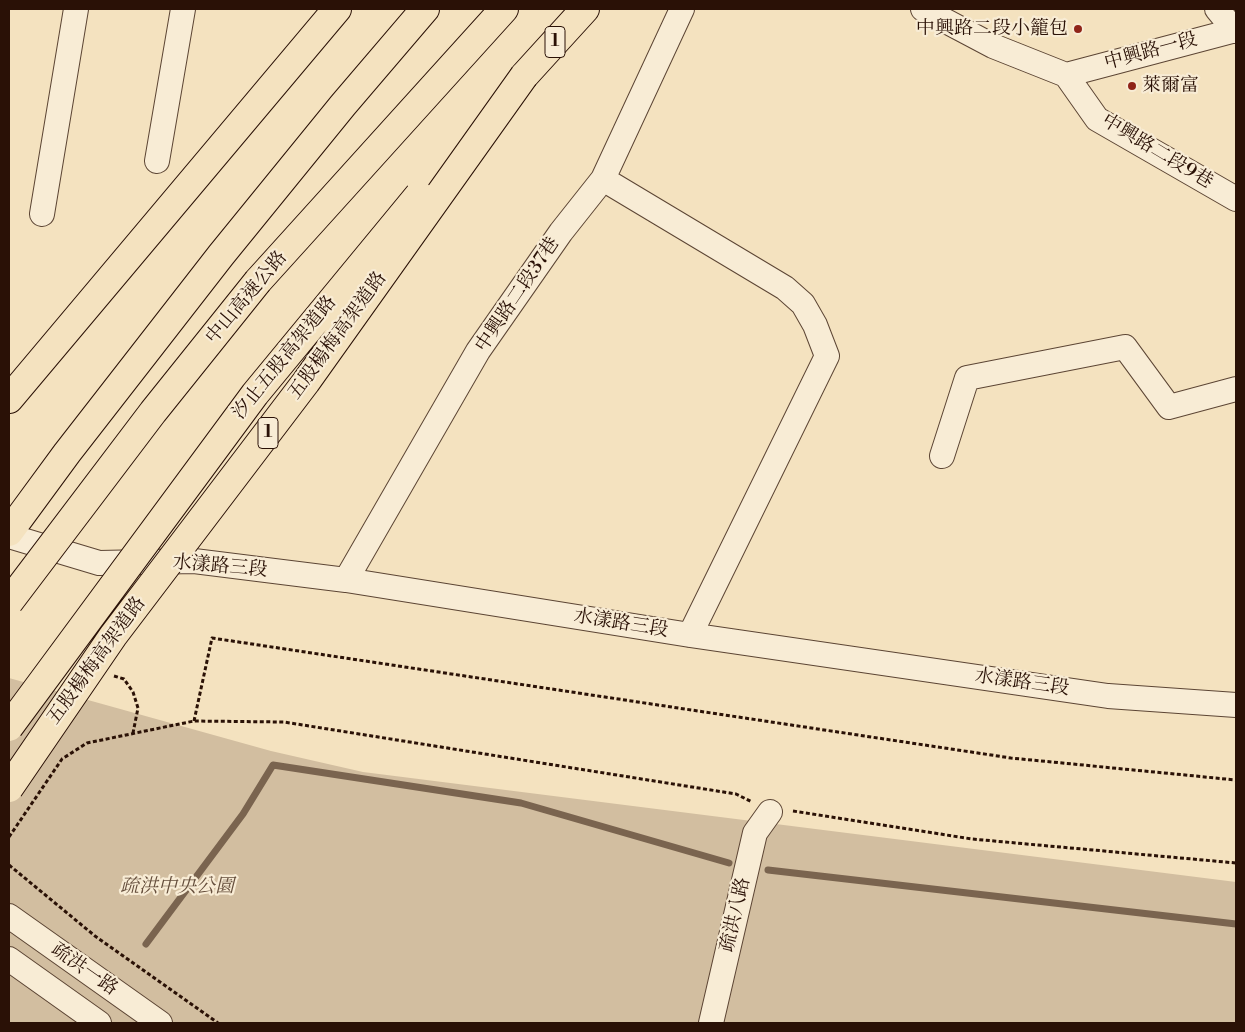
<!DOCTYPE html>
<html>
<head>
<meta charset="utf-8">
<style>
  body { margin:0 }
  #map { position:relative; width:1245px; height:1032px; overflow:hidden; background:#f4e2bf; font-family:"Libre Bodoni",serif }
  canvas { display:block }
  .frame { position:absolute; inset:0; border:10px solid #2a1106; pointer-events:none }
</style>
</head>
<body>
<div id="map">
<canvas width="1245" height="1032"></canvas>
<div class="frame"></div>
</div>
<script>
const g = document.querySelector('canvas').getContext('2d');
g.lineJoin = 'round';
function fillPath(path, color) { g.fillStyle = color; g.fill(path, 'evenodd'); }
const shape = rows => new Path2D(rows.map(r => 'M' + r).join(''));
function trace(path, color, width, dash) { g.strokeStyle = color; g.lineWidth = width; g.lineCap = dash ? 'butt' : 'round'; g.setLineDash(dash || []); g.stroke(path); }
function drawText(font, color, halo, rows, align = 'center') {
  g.font = font + ' "Libre Bodoni","Noto Serif TC",serif'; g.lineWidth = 4.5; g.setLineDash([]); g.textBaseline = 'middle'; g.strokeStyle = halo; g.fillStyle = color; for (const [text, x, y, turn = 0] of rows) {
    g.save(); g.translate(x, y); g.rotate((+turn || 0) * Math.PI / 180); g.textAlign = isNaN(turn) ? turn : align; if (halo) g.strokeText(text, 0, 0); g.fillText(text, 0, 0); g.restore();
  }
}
const green = shape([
  [9,678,271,751,363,772,1236,882,1236,1023,9,1023]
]);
const stream = shape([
  [768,870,1236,924],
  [146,944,243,814,273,765,521,803,729,863]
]);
const path = shape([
  [114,676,124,679,133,692,138,708,133,733],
  [194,721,212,638,1011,758,1236,780],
  [793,811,972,839,1236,863],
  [9,837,62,759,87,743,194,721,284,722,736,794,752,802],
  [9,865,95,936,218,1023]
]);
const minor = shape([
  [923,9,993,46,1066,75],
  [1217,9,1235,31],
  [1066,75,1097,119,1236,199],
  [1066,75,1236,30],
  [157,161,183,9],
  [603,179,785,288,803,304,815,325,827,356,690,635],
  [42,214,76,9],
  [942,456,967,378,1125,347,1169,407,1236,389],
  [9,536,99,563,194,561,346,580,690,635,1108,696,1236,705],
  [346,580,478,351,561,232,603,179,682,9],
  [9,916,160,1023],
  [9,959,99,1023],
  [711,1023,755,833,770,812]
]);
const highway = shape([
  [524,76,585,9],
  [258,281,504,9],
  [9,399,337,9],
  [9,532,67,453,221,255,343,105,425,9]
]);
const highwayBridge = shape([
  [9,602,153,412,258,281],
  [9,727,255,394,419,195],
  [9,788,113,636,306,382,524,76]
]);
const markers = [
  [1078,29,5,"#8f2418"],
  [1132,86,5,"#8f2418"]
];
const shields = [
  [555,42,20],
  [268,433,20]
];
const shieldNames = [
  ["1",555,42],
  ["1",268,433]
];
const poiNames = [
  ["中興路二段小籠包",1068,29],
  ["萊爾富",1142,86,"left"]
];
const streetNames = [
  ["中興路一段",1151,52,-15],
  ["中興路二段9巷",1157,152,31],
  ["中興路二段37巷",518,295,-56],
  ["中山高速公路",247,298,-50],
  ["五股楊梅高架道路",338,336,-54],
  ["汐止五股高架道路",285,358,-51],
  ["水漾路三段",220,567,5],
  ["水漾路三段",621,624,9],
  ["五股楊梅高架道路",97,661,-54],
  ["水漾路三段",1022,683,8],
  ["疏洪八路",736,915,-77],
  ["疏洪一路",84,970,35]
];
const parkNames = [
  ["疏洪中央公園",177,887]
];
fillPath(green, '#d2bea0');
trace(stream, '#7a644f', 7);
trace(minor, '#5c4534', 26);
trace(highway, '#2a1106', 30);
trace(path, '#2a1106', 3, [4, 2.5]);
trace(minor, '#f8ecd5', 24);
trace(highway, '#f4e2bf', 28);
trace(highwayBridge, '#2a1106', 30, []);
trace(highwayBridge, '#f4e2bf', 28);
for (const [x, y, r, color] of markers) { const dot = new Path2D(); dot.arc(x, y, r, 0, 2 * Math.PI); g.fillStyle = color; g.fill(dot); trace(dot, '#f8ecd5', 2); }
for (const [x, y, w] of shields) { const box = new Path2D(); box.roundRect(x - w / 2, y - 15.5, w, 31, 4); g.fillStyle = '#f8ecd5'; g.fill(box); trace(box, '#2a1106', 1); }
drawText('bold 18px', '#2a1106', null, shieldNames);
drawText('19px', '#2a1106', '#f8ecd5', poiNames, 'right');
drawText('19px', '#2a1106', '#f8ecd5', streetNames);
drawText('italic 19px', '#654e3c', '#f8ecd5', parkNames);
</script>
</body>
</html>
